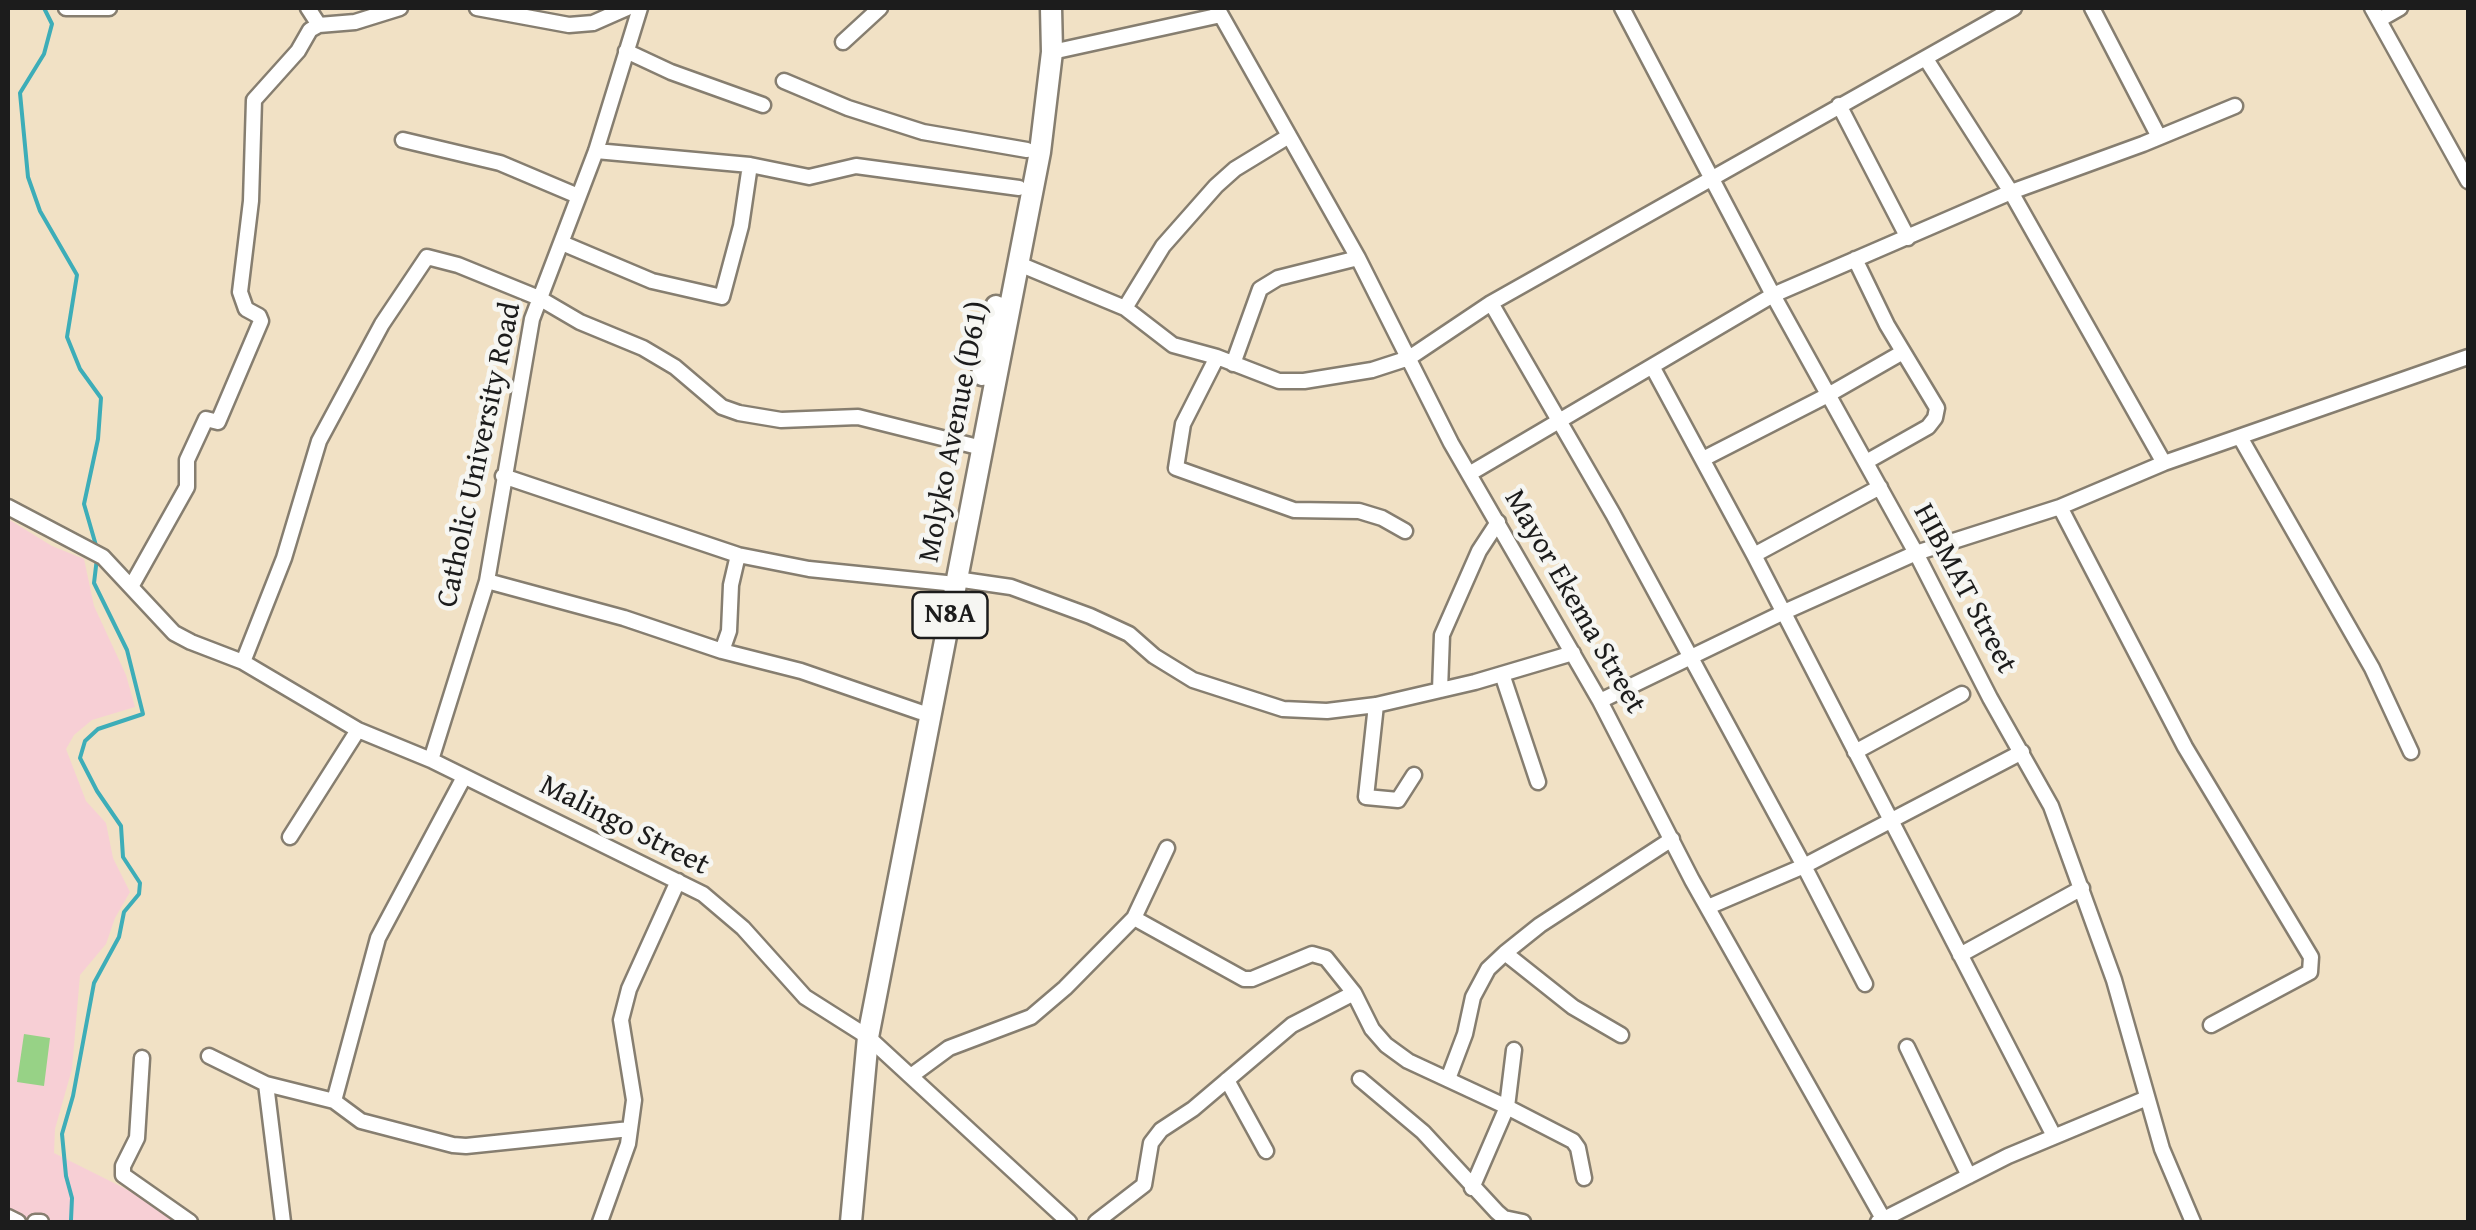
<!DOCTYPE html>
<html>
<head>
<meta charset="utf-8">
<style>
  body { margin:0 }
  #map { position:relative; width:2476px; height:1230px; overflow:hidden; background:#f1e1c5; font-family:"Gentium Book Plus",serif }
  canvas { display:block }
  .frame { position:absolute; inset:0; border:10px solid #1c1c1c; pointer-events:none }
</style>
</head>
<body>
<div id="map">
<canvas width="2476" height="1230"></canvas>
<div class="frame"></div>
</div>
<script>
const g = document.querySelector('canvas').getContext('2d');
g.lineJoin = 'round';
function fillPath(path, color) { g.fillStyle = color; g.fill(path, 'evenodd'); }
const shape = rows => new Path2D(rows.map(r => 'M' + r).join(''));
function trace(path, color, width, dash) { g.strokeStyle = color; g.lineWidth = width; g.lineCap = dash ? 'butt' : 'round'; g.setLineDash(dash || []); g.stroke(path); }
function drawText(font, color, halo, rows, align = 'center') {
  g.font = font + ' "Gentium Book Plus",serif'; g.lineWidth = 9; g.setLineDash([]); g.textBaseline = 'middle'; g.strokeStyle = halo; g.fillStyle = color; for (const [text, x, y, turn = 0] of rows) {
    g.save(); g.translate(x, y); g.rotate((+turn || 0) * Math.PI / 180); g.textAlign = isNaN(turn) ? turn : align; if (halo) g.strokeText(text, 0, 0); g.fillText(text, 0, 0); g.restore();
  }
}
const built = shape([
  [8,519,52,546,84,559,94,606,126,675,135,707,92,720,74,735,66,749,86,801,106,823,113,858,130,892,115,918,106,944,80,975,72,1069,55,1129,54,1153,124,1188,184,1222,8,1222]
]);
const green = shape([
  [24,1034,50,1038,44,1086,17,1082]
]);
const stream = shape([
  [44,8,52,24,44,54,20,93,28,177,40,211,77,275,67,337,80,369,101,398,98,439,84,504,97,549],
  [71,1220,72,1198,66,1176,62,1134,73,1096,94,983,119,937,124,912,139,894,140,883,123,857,121,826,97,791,80,758,85,741,98,729,143,714,127,650,94,583,97,558]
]);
const minor = shape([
  [66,8,109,8],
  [308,8,319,25],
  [477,8,569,25,593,23,627,8],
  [1217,8,1358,258,1451,443,1600,701,1692,880,1885,1222],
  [1622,8,1773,295,1916,553,1990,698,2051,806,2114,980,2162,1149,2193,1222],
  [2092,8,2159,137],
  [2372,8,2468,181],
  [2379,20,2400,8],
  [843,42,880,8],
  [626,51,671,72,763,105],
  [1052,52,1221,15],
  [1926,59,2011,192,2164,463],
  [784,81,848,108,923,132,1027,150],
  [1839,105,1908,238],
  [403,140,500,163,578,196],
  [596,151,750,165],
  [562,243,652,281,722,297,741,226,750,165,809,177,856,166,1019,188],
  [1855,259,1887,325,1937,408,1935,418,1928,427,1866,462],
  [1019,264,1125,308,1173,345,1217,357,1279,381,1304,381,1372,370,1409,358,1491,303,2014,8],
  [1491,303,1613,514,1804,866,1708,907],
  [1125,308,1163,246,1216,186,1235,169,1289,136],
  [1217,357,1183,424,1176,468,1294,510,1359,511,1382,518,1405,531],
  [1233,364,1260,289,1278,278,1358,258],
  [1653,368,1754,555,2054,1136],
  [2240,437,2372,668,2411,752],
  [1703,459,1828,395,1903,352],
  [1469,474,1773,295,2011,192,2143,144,2235,106],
  [503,476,738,555,731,585,729,631,722,651],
  [8,507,103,557,174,633,191,642,243,662,358,730,431,760,703,894,743,928,805,997,868,1037,1069,1222],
  [2060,507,2185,747,2311,957,2310,972,2211,1025],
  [738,555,809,569,946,583],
  [1754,555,1880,487],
  [956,579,1011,587,1090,616,1129,634,1154,656,1193,680,1283,709,1327,711,1376,705,1475,682,1573,653],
  [487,581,624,618,722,651,801,671,920,712],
  [132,585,187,487,187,460,206,419,218,422,261,321,259,316,246,309,240,292,251,201,254,100,298,51,310,30,319,25,355,22,400,8],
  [243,662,284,558,319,441,382,324,427,257,458,265,539,298,580,322,643,348,675,367,722,407,739,413,781,420,858,417,982,448],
  [1502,674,1538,782],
  [1440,690,1442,635,1479,551,1498,522],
  [1600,701,1782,613,1916,553,2060,507,2164,463,2468,357],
  [1376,705,1366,797,1398,800,1414,775],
  [1855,752,1962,694],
  [431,760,487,581,532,319,596,151,640,8],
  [290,837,358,730],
  [1134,918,1244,979,1252,979,1312,954,1326,958,1354,993],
  [1505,953,1540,925,1672,839],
  [1960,955,2082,888],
  [1865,984,1804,866,2022,752],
  [1907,1047,1969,1176],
  [1514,1050,1507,1107,1573,1141,1578,1148,1584,1178],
  [209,1056,266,1084,334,1101,361,1121,453,1145,466,1146,630,1129],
  [142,1058,137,1138,123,1166,123,1175,190,1222],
  [911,1076,949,1048,1031,1017,1065,988,1134,918,1167,848],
  [1360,1079,1423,1132,1497,1212,1504,1218,1523,1222],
  [1448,1079,1465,1034,1473,997,1488,969,1505,953,1573,1007,1621,1035],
  [1227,1080,1266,1151],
  [266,1084,283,1222],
  [334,1101,378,938,464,777],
  [8,1217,18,1222],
  [35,1222,41,1222],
  [600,1222,628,1144,634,1100,621,1020,629,989,678,881],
  [1096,1222,1144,1185,1151,1143,1161,1130,1193,1109,1292,1025,1354,993,1372,1029,1386,1045,1408,1061,1507,1107,1472,1188],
  [1878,1222,2008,1156,2147,1098]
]);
const highway = shape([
  [982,375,996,306],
  [851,1222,868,1037,1040,152,1052,52,1051,8]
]);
const shields = [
  [950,615,75]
];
const shieldNames = [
  ["N8A",950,615]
];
const streetNames = [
  ["Molyko Avenue (D61)",955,432,-79],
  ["Catholic University Road",480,455,-78],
  ["HIBMAT Street",1964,589,62],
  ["Mayor Ekema Street",1574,602,60],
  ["Malingo Street",624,826,27]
];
fillPath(built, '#f7cfd5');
fillPath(green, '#97d286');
trace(stream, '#3dadb8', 4);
trace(minor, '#867e70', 19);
trace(highway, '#867e70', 25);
trace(minor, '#fff', 14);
trace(highway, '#fff', 20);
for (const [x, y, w] of shields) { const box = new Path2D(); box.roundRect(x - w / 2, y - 23, w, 46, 8); g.fillStyle = '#f6f6f2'; g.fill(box); trace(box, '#1c1c1c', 2.5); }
drawText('bold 28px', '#1c1c1c', null, shieldNames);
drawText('30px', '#1c1c1c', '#f6f6f2', streetNames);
</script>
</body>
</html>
